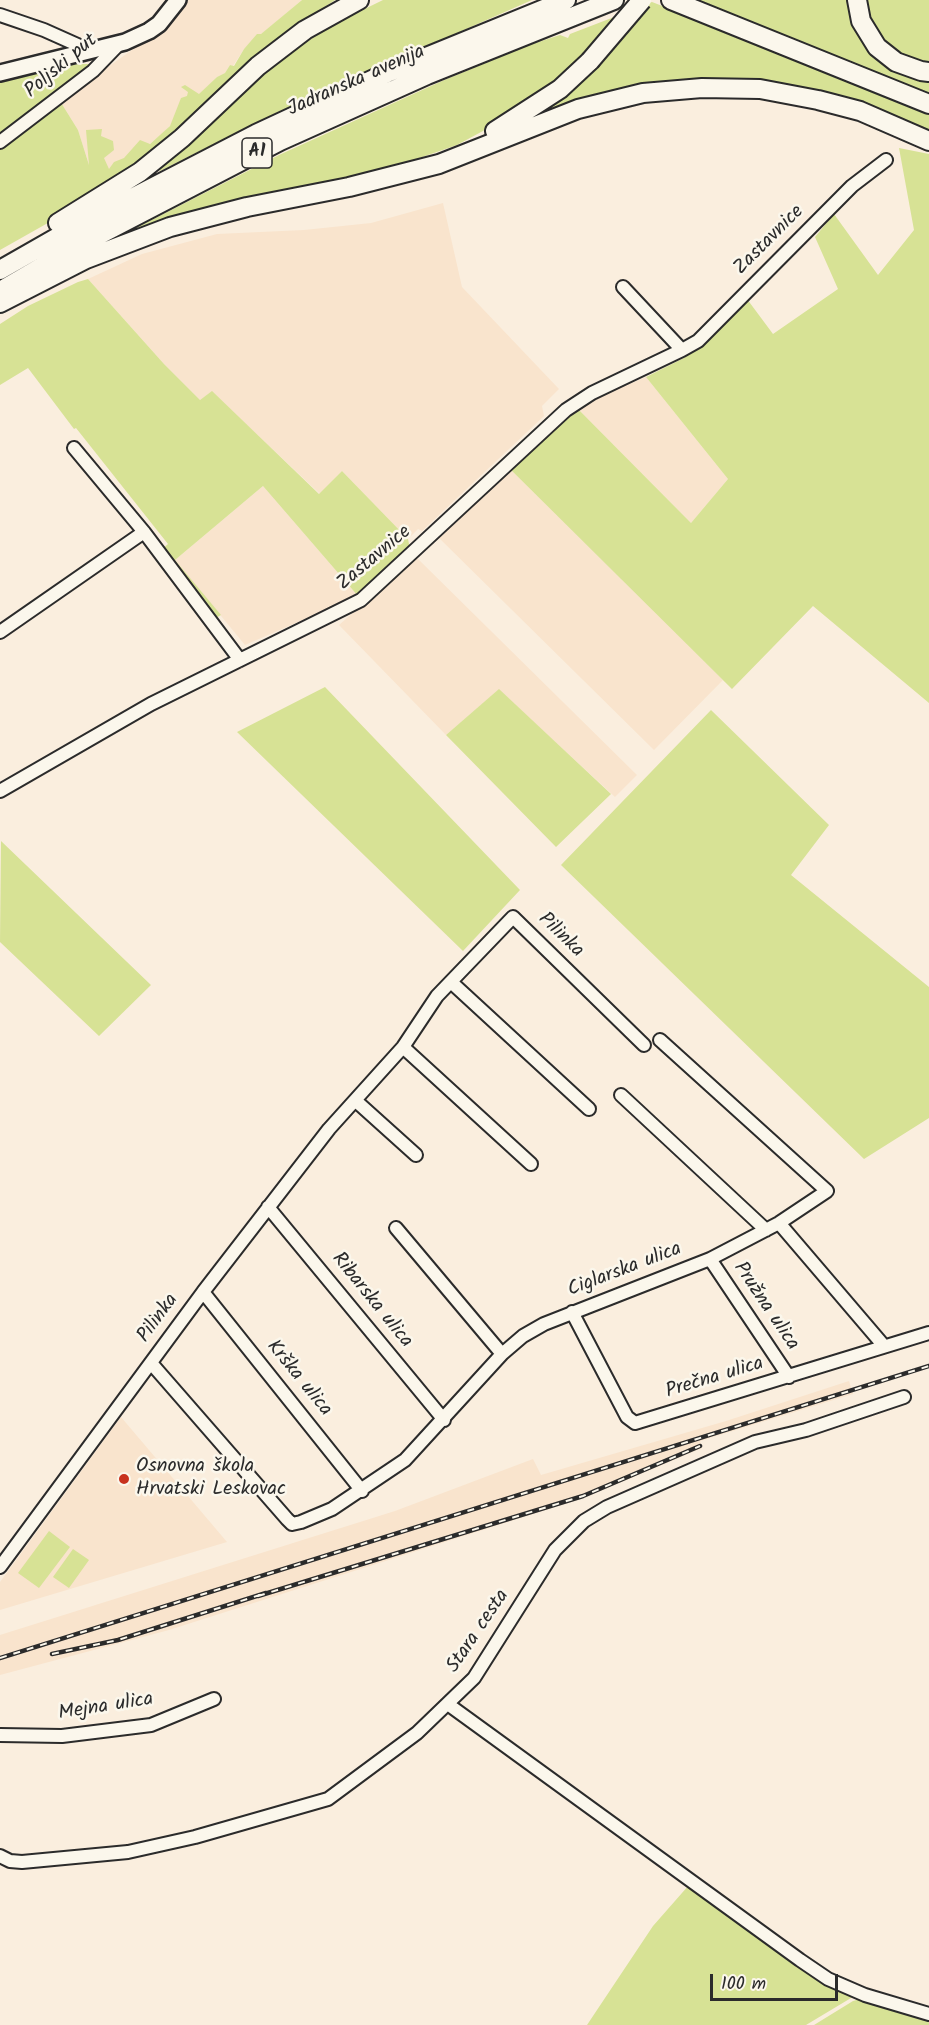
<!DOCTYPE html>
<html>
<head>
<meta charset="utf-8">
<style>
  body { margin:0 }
  #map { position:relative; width:929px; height:2025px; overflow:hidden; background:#faeede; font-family:Kalam,sans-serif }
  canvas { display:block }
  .scale { position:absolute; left:710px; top:1974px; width:128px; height:27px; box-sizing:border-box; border:3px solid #2b2b2b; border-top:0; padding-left:8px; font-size:18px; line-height:21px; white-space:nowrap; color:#2b2b2b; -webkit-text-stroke:4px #fbf7ec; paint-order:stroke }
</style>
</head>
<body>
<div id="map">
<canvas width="929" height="2025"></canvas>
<div class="scale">100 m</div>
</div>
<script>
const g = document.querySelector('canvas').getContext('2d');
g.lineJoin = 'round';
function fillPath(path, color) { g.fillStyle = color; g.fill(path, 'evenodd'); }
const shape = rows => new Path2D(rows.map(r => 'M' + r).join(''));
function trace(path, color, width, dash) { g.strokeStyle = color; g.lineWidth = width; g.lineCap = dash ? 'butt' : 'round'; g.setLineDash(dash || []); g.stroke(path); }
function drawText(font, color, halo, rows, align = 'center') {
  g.font = font + ' Kalam,sans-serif'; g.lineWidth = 5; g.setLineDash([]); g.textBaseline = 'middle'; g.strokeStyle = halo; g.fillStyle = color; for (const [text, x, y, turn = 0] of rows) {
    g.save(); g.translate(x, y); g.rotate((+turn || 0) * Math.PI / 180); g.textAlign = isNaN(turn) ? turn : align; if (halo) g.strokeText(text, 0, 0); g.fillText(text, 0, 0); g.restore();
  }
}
const built = shape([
  [183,0,302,0,244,49,233,66,230,65,225,73,217,77,162,134,118,169,91,171,78,130,60,101,163,28],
  [443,203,462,287,559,389,542,406,544,416,422,531,418,529,408,539,342,471,320,494,212,392,200,400,164,364,88,279,142,254,217,234,304,230,371,223],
  [646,377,728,479,691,523,578,409,592,400],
  [510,469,723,680,654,750,438,537],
  [263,486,358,596,245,645,175,560],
  [416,557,637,775,615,797,499,690,446,735,339,625],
  [849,1381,853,1394,700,1441,702,1448,586,1497,169,1630,0,1675,0,1635,395,1511,533,1459,541,1475,726,1421],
  [121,1417,227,1542,0,1610,0,1582]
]);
const green = shape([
  [302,0,335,0,258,53,187,127,101,193,0,250,0,147,60,101,78,130,89,165,86,130,102,129,101,136,113,141,114,150,104,158,109,169,114,162,124,158,140,140,150,144,170,126,181,98,187,96,188,92,181,87,185,85,199,94,217,77,225,73,230,65,234,66,244,49,257,34,261,34],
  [383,0,532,0,278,112,160,171,159,169,286,55,336,23],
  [692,0,853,0,858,24,929,77,929,99],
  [862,0,929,0,929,68,922,67,878,42],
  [652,2,929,109,929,137,749,84,531,119,606,55,648,3],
  [622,14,581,60,520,111,457,145,376,173,248,198,132,230,279,155,442,81,529,45,560,35,568,38,570,34],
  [83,64,92,64,0,136,0,79,61,65],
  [899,148,929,154,929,703,813,606,732,689,510,469,578,409,691,523,728,479,646,377,684,358,747,299,773,334,838,289,815,237,834,214,878,275,914,230],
  [88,279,164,364,200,400,212,391,319,494,342,471,408,539,410,549,358,596,263,486,175,560,221,615,214,619,161,550,168,544,76,428,74,429,28,368,0,385,0,324,28,306,78,282],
  [325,687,520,890,463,951,237,732],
  [499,689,611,794,556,847,446,735],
  [711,710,829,825,791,875,929,987,929,1118,864,1159,561,865],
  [1,841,151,985,99,1036,0,942],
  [49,1531,70,1547,39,1588,18,1573],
  [73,1549,89,1560,69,1588,53,1577],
  [689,1885,856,1995,806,2025,587,2025,653,1926],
  [864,1998,929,2016,929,2025,814,2025,853,2001]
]);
const minor = shape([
  [0,15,44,30,91,51],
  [0,142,93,71,120,43],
  [623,287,682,350,698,341,852,186,886,160],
  [74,448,144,532,240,660],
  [0,632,144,532],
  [0,791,151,704,361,600,566,410,592,393,682,350],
  [451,982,589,1109],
  [403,1047,531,1164],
  [621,1095,766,1230],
  [356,1101,416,1155],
  [268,1207,444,1420],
  [779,1223,884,1346],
  [396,1228,502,1354],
  [710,1259,789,1377],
  [203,1292,362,1491],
  [572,1312,627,1417,635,1423,929,1333],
  [151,1363,287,1519,292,1524,301,1522,332,1509,405,1460,502,1354,523,1336,544,1324,710,1259,779,1223,827,1191,660,1040],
  [0,1567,203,1292,329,1129,403,1047,437,996,513,917,644,1045],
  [449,1705,800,1960,828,1979,865,1995,929,2014],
  [0,1735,62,1736,151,1725,214,1699],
  [0,1856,10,1861,22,1862,128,1852,195,1837,328,1799,417,1733,474,1678,555,1550,584,1521,607,1507,755,1442,806,1430,904,1397]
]);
const major = shape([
  [0,73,125,42,149,31,159,24,178,0]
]);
const highway = shape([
  [671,0,929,104],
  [857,0,861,21,877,47,896,62,921,71,929,72],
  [495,131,560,89,590,61],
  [58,223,140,172,182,138,258,66,305,30,359,0],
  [0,270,70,230,256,134,387,73,566,0],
  [2,290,74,248,280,141,427,75,614,0],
  [0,303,86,259,170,227,247,207,349,187,439,164,578,109,643,93,702,88,760,89,818,100,860,111,929,141]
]);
const rail = shape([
  [258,1596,583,1496,700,1446],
  [52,1654,118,1640,266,1593],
  [0,1658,929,1366]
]);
const highwayBridge = shape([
  [590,61,642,0]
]);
const markers = [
  [124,1479,6,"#c8321e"]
];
const shields = [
  [257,153,30]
];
const shieldNames = [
  ["A1",257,153]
];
const streetNames = [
  ["Poljski put",62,67,-40],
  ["Jadranska avenija",357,82,-24],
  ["Zastavnice",770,241,-45],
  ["Zastavnice",375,559,-40],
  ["Pilinka",560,936,44],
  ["Ciglarska ulica",625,1271,-21],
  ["Ribarska ulica",371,1301,51],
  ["Pružna ulica",765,1307,56],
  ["Pilinka",159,1319,-54],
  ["Krška ulica",298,1379,51],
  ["Prečna ulica",715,1379,-17],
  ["Stara cesta",479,1632,-56],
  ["Mejna ulica",106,1708,-9]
];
const poiNames = [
  ["Osnovna škola",136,1468],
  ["Hrvatski Leskovac",136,1491]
];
fillPath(built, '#f9e4cd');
fillPath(green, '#d7e295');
trace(minor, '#2b2b2b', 16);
trace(major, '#2b2b2b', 20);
trace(highway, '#2b2b2b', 22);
trace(minor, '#fbf7ec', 12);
trace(major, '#fbf7ec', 15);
trace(highway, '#fbf7ec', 18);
trace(rail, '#2b2b2b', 4.5);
trace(rail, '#fbf7ec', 2, [7]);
trace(highwayBridge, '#2b2b2b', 22, []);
trace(highwayBridge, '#fbf7ec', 18);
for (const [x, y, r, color] of markers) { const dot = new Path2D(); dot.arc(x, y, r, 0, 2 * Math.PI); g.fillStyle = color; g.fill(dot); trace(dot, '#fbf7ec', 2); }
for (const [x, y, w] of shields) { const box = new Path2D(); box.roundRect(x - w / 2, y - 15, w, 30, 4.5); g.fillStyle = '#fbf7ec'; g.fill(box); trace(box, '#2b2b2b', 1.5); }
drawText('bold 18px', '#2b2b2b', null, shieldNames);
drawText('20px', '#2b2b2b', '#fbf7ec', streetNames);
drawText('20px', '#2b2b2b', '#fbf7ec', poiNames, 'left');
</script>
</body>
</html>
